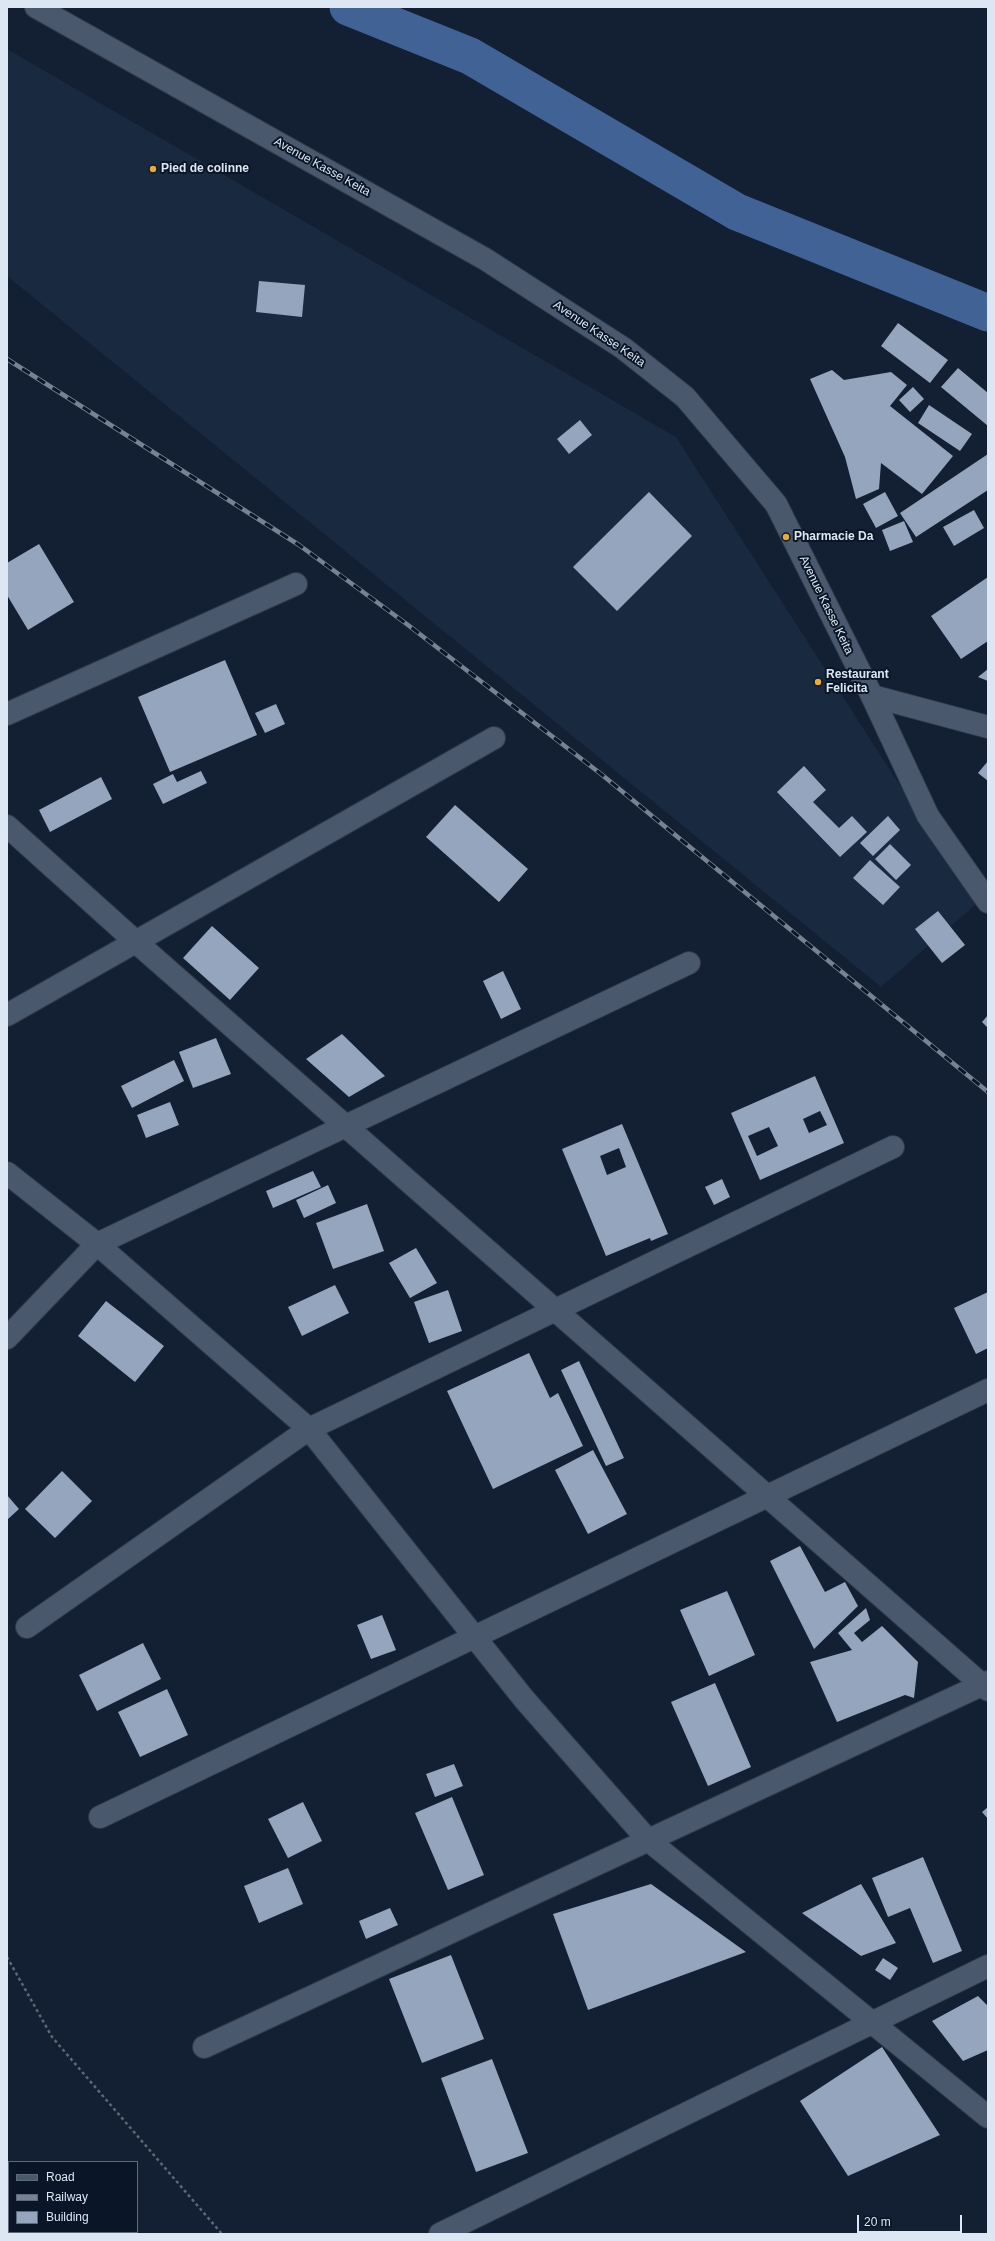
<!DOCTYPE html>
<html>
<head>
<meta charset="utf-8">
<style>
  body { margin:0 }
  #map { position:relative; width:995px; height:2241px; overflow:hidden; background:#131f32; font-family:Arial,sans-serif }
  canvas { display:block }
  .frame { position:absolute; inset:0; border:8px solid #dde6f3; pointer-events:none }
  .legend { position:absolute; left:8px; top:2161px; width:130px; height:72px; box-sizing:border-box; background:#0a1627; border:1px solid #5e6979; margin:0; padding:5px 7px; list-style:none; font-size:12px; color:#dde6f3 }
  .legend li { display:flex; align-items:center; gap:8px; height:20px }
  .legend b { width:20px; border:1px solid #5e6979 }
  .scale { position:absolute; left:857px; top:2215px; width:105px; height:18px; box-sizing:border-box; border:2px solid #dde6f3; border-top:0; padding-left:5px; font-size:12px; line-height:14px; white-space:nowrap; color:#dde6f3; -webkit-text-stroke:3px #0a1627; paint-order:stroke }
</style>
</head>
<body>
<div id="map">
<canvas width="995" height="2241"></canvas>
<div class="frame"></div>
<ul class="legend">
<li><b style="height:5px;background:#49586d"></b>Road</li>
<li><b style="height:5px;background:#778292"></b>Railway</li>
<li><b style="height:11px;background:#94a5bd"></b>Building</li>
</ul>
<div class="scale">20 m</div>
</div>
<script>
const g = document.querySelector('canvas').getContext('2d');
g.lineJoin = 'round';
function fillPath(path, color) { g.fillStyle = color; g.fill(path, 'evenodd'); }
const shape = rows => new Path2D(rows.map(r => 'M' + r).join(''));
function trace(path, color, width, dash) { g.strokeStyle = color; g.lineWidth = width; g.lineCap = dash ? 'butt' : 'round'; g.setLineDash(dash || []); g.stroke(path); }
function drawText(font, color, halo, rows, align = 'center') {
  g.font = font + ' Arial,sans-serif'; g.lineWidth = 4; g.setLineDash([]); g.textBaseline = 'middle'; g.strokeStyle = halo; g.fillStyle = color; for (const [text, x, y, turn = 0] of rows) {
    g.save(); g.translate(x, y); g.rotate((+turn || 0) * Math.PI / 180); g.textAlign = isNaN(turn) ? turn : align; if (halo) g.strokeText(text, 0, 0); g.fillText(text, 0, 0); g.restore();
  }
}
const built = shape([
  [7,49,676,437,976,904,881,987,7,276]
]);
const canal = shape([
  [348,7,470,56,737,212,988,313]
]);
const building = shape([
  [259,281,305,285,302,317,256,312],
  [898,323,948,360,930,383,881,346],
  [958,368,988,393,988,426,941,387],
  [832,370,844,380,891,372,907,385,890,406,953,456,922,494,881,463,879,489,856,499,845,457,810,379],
  [913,387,924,399,910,412,899,400],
  [929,405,972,434,960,451,918,423],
  [580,420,592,435,569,454,557,439],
  [988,454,988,490,916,537,900,513],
  [649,492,692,536,617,611,573,567],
  [885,492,898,516,876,528,863,504],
  [974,510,984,528,954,546,943,527],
  [904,521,913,542,890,551,882,530],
  [39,544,74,602,28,630,7,595,7,563],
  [988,577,988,641,961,659,931,616],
  [225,660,257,735,170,772,138,697],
  [988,669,988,681,978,677],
  [276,704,285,724,265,733,255,713],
  [988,761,988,781,978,773],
  [804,766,826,790,813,802,839,828,852,816,867,832,840,857,777,792],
  [201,771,207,783,163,804,153,784,173,774,177,782],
  [101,777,112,799,50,832,39,810],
  [455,805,528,869,499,902,426,837],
  [888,816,900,830,873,856,860,843],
  [890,844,911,865,896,880,875,859],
  [870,860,900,887,883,905,853,878],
  [938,911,965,945,942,963,915,929],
  [212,926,259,968,230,1000,183,958],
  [503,971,521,1009,501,1019,483,981],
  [988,1015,988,1028,982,1022],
  [342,1034,385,1076,349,1097,306,1059],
  [216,1038,231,1074,193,1088,179,1052],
  [174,1060,184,1081,132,1108,121,1086],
  [815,1076,844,1143,760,1180,731,1113],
  [820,1111,827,1125,809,1133,803,1119],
  [769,1127,778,1146,757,1156,748,1136],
  [170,1102,179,1125,146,1138,137,1115],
  [622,1124,668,1234,651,1241,650,1238,606,1256,562,1149],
  [619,1148,626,1167,607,1175,600,1156],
  [313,1171,321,1187,273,1208,266,1191],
  [722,1179,730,1197,714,1205,705,1187],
  [328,1185,336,1203,304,1218,296,1200],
  [367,1204,384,1251,333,1269,316,1223],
  [416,1248,437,1283,410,1298,389,1263],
  [335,1285,349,1313,302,1336,288,1307],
  [448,1290,462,1331,429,1343,414,1302],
  [988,1292,988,1348,976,1354,954,1308],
  [106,1301,164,1346,135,1382,78,1336],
  [529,1353,550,1398,558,1393,583,1446,493,1489,447,1391],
  [579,1361,624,1458,606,1466,561,1370],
  [593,1450,627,1514,588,1534,555,1470],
  [62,1471,92,1501,55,1538,25,1509],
  [7,1495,19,1509,7,1520],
  [800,1546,825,1592,845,1582,858,1606,814,1649,770,1561],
  [727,1591,755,1655,709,1676,680,1610],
  [866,1608,870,1620,854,1633,862,1642,882,1626,918,1662,914,1698,905,1695,837,1722,810,1662,852,1650,838,1633],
  [382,1615,396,1650,371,1659,357,1625],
  [143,1643,161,1679,97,1711,79,1675],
  [715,1683,751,1767,708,1786,671,1702],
  [167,1689,188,1735,140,1757,118,1712],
  [454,1764,463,1786,435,1797,426,1774],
  [452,1797,484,1875,448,1890,415,1813],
  [303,1802,322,1841,288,1858,268,1819],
  [988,1807,988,1819,982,1812],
  [923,1857,962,1951,933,1963,910,1908,888,1917,872,1878],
  [288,1868,303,1904,259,1923,244,1886],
  [651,1884,746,1952,588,2010,553,1914],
  [861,1884,896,1943,861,1956,802,1913],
  [390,1908,398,1925,366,1939,359,1921],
  [451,1955,484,2039,422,2063,389,1979],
  [883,1958,898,1968,890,1980,875,1970],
  [978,1996,988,2006,988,2050,963,2061,932,2021],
  [882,2047,940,2135,848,2176,800,2101],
  [492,2059,528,2153,476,2172,441,2078]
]);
const path = shape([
  [7,1957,52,2037,222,2234]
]);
const street = shape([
  [872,696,988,727],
  [7,714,296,584],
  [7,826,136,942,988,1690],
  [7,1015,494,738],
  [7,1173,97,1244,309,1429,524,1699,648,1840,988,2117],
  [7,1338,97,1244,689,963],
  [27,1627,309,1429,893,1147],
  [100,1817,988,1390],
  [204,2047,988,1682],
  [440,2234,988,1966]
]);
const secondary = shape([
  [36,7,485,259,623,348,685,397,776,504,872,696,928,816,988,902]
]);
const rail = shape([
  [7,359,299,545,408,625,601,774,988,1092]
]);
const markers = [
  [153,169,4,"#e9aa38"],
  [786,537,4,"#e9aa38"],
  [818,682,4,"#e9aa38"]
];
const streetNames = [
  ["Avenue Kasse Keita",322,167,29],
  ["Avenue Kasse Keita",599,334,34],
  ["Avenue Kasse Keita",826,605,64]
];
const poiNames = [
  ["Pied de colinne",161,169],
  ["Pharmacie Da",794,537],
  ["Restaurant",826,675],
  ["Felicita",826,689]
];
fillPath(built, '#192940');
trace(canal, '#416294', 37);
fillPath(building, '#94a5bd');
trace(street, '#313949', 24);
trace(secondary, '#313949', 24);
trace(path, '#5c6777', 2.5, [3, 3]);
trace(street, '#49586d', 22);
trace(secondary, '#49586d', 22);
trace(rail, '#778292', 4.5);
trace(rail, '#0a1627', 3, [9]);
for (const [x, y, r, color] of markers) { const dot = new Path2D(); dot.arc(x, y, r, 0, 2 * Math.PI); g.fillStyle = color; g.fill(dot); trace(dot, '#0a1627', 1.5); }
drawText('12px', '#dde6f3', '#0a1627', streetNames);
drawText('bold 12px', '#dde6f3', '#0a1627', poiNames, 'left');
</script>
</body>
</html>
